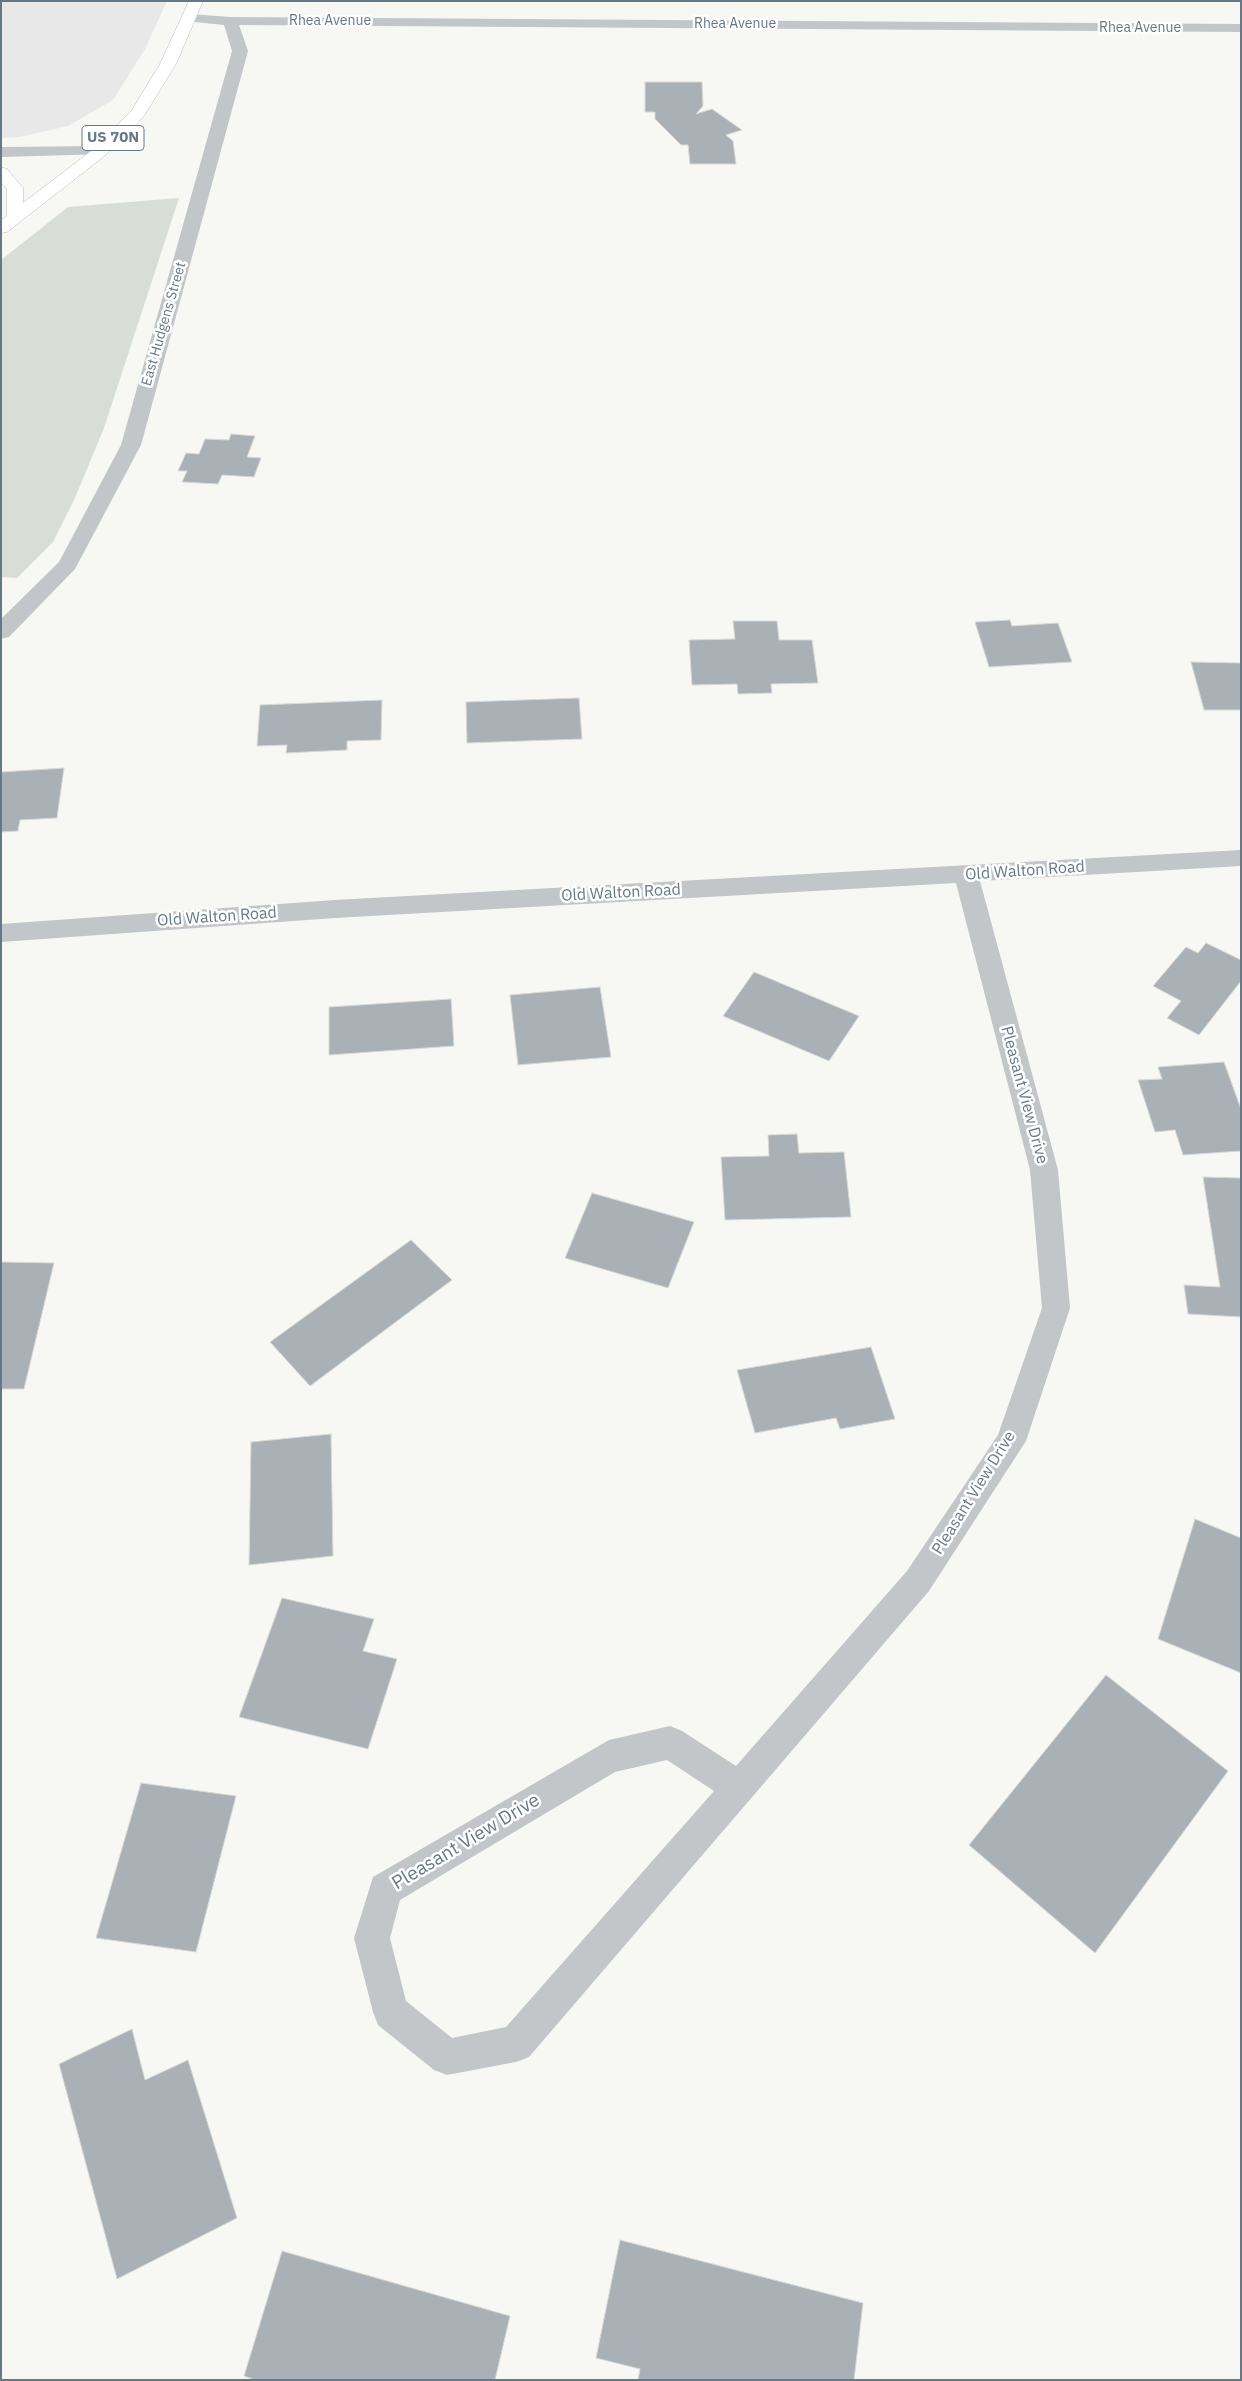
<!DOCTYPE html>
<html>
<head>
<meta charset="utf-8">
<style>
  body { margin:0 }
  #map { position:relative; width:1242px; height:2381px; overflow:hidden; background:#f7f7f4; font-family:"IBM Plex Sans",sans-serif }
  canvas { display:block }
  .frame { position:absolute; inset:0; border:2px solid #667885; pointer-events:none }
</style>
</head>
<body>
<div id="map">
<canvas width="1242" height="2381"></canvas>
<div class="frame"></div>
</div>
<script>
const g = document.querySelector('canvas').getContext('2d');
g.lineJoin = 'round';
function fillPath(path, color) { g.fillStyle = color; g.fill(path, 'evenodd'); }
const shape = rows => new Path2D(rows.map(r => 'M' + r).join(''));
function trace(path, color, width, dash) { g.strokeStyle = color; g.lineWidth = width; g.lineCap = dash ? 'butt' : 'round'; g.setLineDash(dash || []); g.stroke(path); }
function drawText(font, color, halo, rows, align = 'center') {
  g.font = font + ' "IBM Plex Sans",sans-serif'; g.lineWidth = 5; g.setLineDash([]); g.textBaseline = 'middle'; g.strokeStyle = halo; g.fillStyle = color; for (const [text, x, y, turn = 0] of rows) {
    g.save(); g.translate(x, y); g.rotate((+turn || 0) * Math.PI / 180); g.textAlign = isNaN(turn) ? turn : align; if (halo) g.strokeText(text, 0, 0); g.fillText(text, 0, 0); g.restore();
  }
}
const built = shape([
  [1,1,167,1,145,49,113,100,68,126,20,137,1,138]
]);
const green = shape([
  [179,198,104,428,75,498,53,542,17,578,1,577,1,260,68,207]
]);
const building = shape([
  [645,82,702,82,703,106,696,114,712,109,742,130,726,135,733,141,736,164,690,164,688,145,681,145,655,119,655,112,645,112,645,82],
  [231,434,255,436,247,457,261,458,254,477,222,475,218,484,182,482,187,471,178,471,186,453,199,454,205,439,229,440,231,434],
  [1010,620,1012,626,1058,623,1072,662,989,667,975,622,1010,620],
  [733,621,777,621,779,640,812,640,818,683,771,684,772,693,738,694,737,684,692,685,689,640,735,639,733,621],
  [1191,662,1241,663,1241,710,1204,710,1191,662],
  [579,698,582,739,467,743,466,702,579,698],
  [382,700,381,740,347,741,347,750,286,753,287,745,257,746,260,705,382,700],
  [64,768,57,818,20,820,18,831,1,832,1,772,64,768],
  [1206,943,1241,960,1241,981,1199,1035,1167,1018,1181,1001,1153,986,1186,947,1198,953,1206,943],
  [754,972,859,1016,829,1061,723,1016,754,972],
  [600,987,611,1057,518,1065,510,995,600,987],
  [451,999,454,1046,329,1055,329,1007,451,999],
  [1224,1062,1241,1109,1241,1151,1183,1155,1175,1130,1155,1132,1138,1080,1162,1079,1158,1067,1224,1062],
  [797,1134,799,1153,844,1152,851,1217,725,1220,721,1157,769,1156,768,1135,797,1134],
  [1203,1177,1241,1178,1241,1317,1188,1314,1184,1285,1220,1287,1203,1177],
  [592,1193,694,1222,668,1288,565,1258,592,1193],
  [411,1240,452,1280,310,1386,270,1342,411,1240],
  [1,1262,54,1263,24,1389,1,1389,1,1262],
  [871,1347,895,1419,840,1429,836,1418,755,1433,737,1370,871,1347],
  [331,1434,333,1556,249,1565,251,1442,331,1434],
  [1195,1519,1241,1538,1241,1673,1158,1639,1195,1519],
  [282,1598,374,1619,363,1651,397,1659,368,1749,239,1717,282,1598],
  [1106,1675,1228,1771,1095,1953,969,1845,1106,1675],
  [141,1783,236,1796,196,1952,96,1938,141,1783],
  [132,2029,145,2080,188,2060,237,2218,117,2279,59,2064,132,2029],
  [620,2240,863,2303,854,2380,638,2380,640,2369,596,2358,620,2240],
  [282,2251,510,2316,495,2380,255,2380,244,2376,282,2251]
]);
const minor = shape([
  [190,14,230,17,1241,24,1241,32,239,25,248,51,141,445,75,569,9,637,1,639,1,619,59,562,121,445,232,51,224,25,185,21,183,18,185,15,190,14],
  [101,146,109,151,107,154,1,157,1,147,101,146],
  [1241,850,1241,866,980,881,1058,1170,1070,1308,1026,1441,929,1591,529,2057,516,2062,447,2075,434,2070,378,2025,373,2012,354,1938,373,1877,609,1740,670,1726,682,1731,736,1766,907,1571,998,1435,1042,1308,1030,1170,956,883,335,918,1,942,1,924,335,900,1241,850],
  [667,1760,714,1791,506,2027,452,2038,406,2001,390,1938,400,1900,615,1772,667,1760]
]);
const major = shape([
  [189,1,203,1,176,64,144,116,107,154,7,232,1,233,1,220,7,216,7,189,1,182,1,167,7,169,23,188,23,203,95,148,132,110,160,64,189,1]
]);
const farStreetnames = [
  ["Rhea Avenue",330,21],
  ["Rhea Avenue",735,24],
  ["Rhea Avenue",1140,28],
  ["East Hudgens Street",164,324,-74]
];
const shields = [
  [113,138,62]
];
const shieldNames = [
  ["US 70N",113,138]
];
const streetNames = [
  ["Old Walton Road",1025,871,-4],
  ["Old Walton Road",621,893,-3],
  ["Old Walton Road",217,917,-4],
  ["Pleasant View Drive",1024,1095,75],
  ["Pleasant View Drive",974,1493,-58]
];
const nearStreetnames = [
  ["Pleasant View Drive",466,1842,-31]
];
fillPath(built, '#e7e8e7');
fillPath(green, '#d8ded5');
fillPath(building, '#a9b1b7');
trace(building, '#d8d8d6', 1);
trace(major, '#b5babd', 1);
fillPath(minor, '#c2c6c9');
fillPath(major, '#fff');
drawText('14px', '#667885', '#fff', farStreetnames);
for (const [x, y, w] of shields) { const box = new Path2D(); box.roundRect(x - w / 2, y - 12.5, w, 25, 4); g.fillStyle = '#fff'; g.fill(box); trace(box, '#667885', 1); }
drawText('bold 15px', '#667885', null, shieldNames);
drawText('16px', '#667885', '#fff', streetNames);
drawText('19px', '#667885', '#fff', nearStreetnames);
</script>
</body>
</html>
